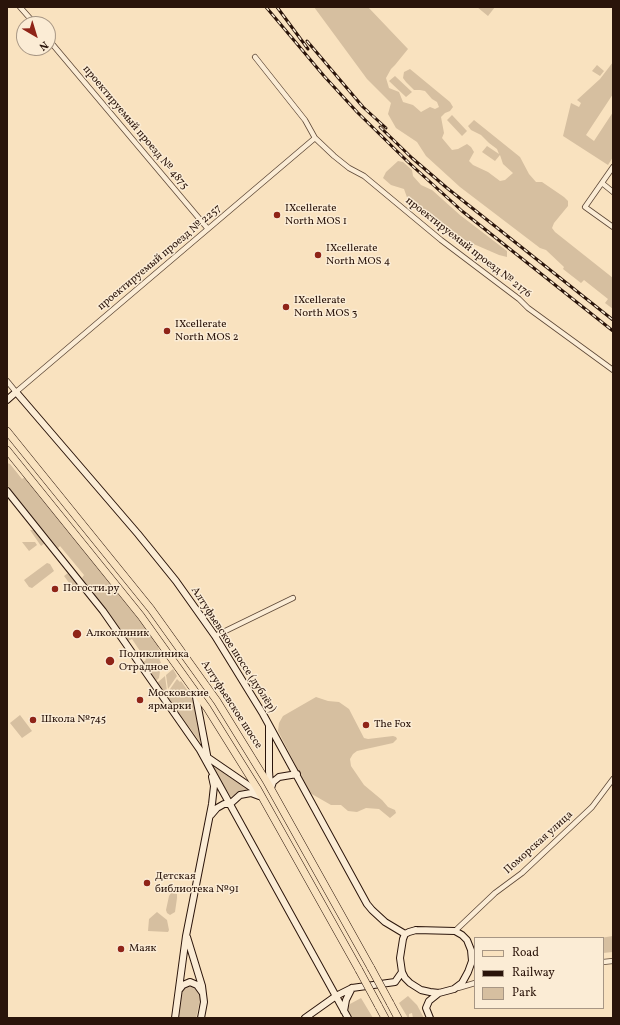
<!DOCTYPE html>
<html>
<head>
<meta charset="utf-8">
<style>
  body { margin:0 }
  #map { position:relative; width:620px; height:1025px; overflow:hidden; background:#f9e2bf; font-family:Vollkorn,serif }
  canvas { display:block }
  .frame { position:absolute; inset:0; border:8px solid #2a140a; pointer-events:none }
  .legend { position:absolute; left:474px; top:937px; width:130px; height:72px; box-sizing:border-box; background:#fbecd5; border:1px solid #a79684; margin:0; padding:5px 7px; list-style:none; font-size:12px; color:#2a140a }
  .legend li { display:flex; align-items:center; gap:8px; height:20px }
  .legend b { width:20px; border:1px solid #a79684 }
  .north { position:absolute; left:16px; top:16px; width:40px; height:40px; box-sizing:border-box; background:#fbecd5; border:1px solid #a79684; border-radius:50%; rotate:142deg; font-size:11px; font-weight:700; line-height:16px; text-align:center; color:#2a140a }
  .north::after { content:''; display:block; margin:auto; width:14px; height:18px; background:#8f2418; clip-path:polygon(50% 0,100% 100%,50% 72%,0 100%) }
</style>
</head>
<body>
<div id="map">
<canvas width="620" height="1025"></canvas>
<div class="frame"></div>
<ul class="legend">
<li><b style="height:5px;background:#f9e2bf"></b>Road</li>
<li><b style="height:5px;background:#2a140a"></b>Railway</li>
<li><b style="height:11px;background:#d6bfa0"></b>Park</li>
</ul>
<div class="north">N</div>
</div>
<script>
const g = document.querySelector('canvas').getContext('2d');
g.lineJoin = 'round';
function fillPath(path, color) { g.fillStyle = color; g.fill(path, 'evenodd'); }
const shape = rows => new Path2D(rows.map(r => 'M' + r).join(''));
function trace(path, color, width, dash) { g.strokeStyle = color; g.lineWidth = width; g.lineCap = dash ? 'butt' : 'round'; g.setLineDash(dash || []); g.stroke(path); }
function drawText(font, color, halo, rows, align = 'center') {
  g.font = font + ' Vollkorn,serif'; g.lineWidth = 3; g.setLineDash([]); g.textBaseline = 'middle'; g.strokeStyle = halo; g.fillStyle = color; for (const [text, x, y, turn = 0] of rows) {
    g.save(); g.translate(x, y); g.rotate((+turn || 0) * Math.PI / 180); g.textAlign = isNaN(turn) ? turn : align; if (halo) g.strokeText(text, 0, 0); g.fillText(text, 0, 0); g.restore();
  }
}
const green = shape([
  [314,7,368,7,408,49,395,65,391,69,386,78,389,88,399,92,403,102,413,105,421,112,430,107,435,109,439,107,437,102,432,99,425,91,420,90,414,90,406,82,403,78,404,72,410,69,450,102,453,107,450,111,445,113,441,117,444,133,442,138,452,150,458,149,467,144,471,147,474,152,469,161,473,165,488,172,500,181,505,180,513,173,503,164,500,155,495,161,482,152,487,146,499,154,497,149,489,143,481,135,471,130,468,126,474,120,520,157,529,174,536,182,542,182,564,197,568,201,568,206,554,223,552,228,555,232,613,278,613,309,605,303,608,299,584,280,581,283,563,269,564,267,546,250,540,248,460,187,426,156,417,142,396,128,388,114,391,103,367,79],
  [477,7,495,7,488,16],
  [613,62,613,94,586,135,594,141,613,112,613,157,608,165,563,136,571,103,579,107,581,103,577,100,600,79],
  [597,65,604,71,600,76,592,71],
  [395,76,412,92,406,97,389,81],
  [452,115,467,131,462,136,447,120],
  [398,161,403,162,412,170,413,176,421,185,432,190,460,215,507,251,507,257,499,255,439,229,409,203,404,189,391,185,383,178,386,172],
  [7,463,10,464,22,479,25,477,160,646,158,648,166,659,159,658,161,663,160,664,151,664,146,667,143,662,146,660,132,639,128,641,82,578,84,575,60,546,58,548,7,485],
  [30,530,34,530,45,543,41,546],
  [22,542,35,542,37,545,29,551],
  [47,563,50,564,54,571,32,588,29,587,24,580],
  [68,573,78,585,73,588,64,576],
  [151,666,157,666,160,671,159,678,156,681,147,669],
  [173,669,177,676,168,689,166,675],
  [165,676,167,691,165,694,157,683],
  [177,679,180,682,181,681,188,691,191,690,193,693,201,737,200,742,166,695],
  [316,697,328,701,339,702,349,709,364,738,368,739,393,736,396,737,397,739,393,743,357,751,353,754,350,759,351,766,364,785,382,800,388,807,395,810,396,813,390,818,379,809,366,808,357,812,348,811,341,805,331,805,310,793,278,731,279,723,283,716],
  [20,715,32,731,22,738,10,723],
  [213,765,251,789,240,791,231,797,212,767],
  [171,893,177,894,177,898,175,912,170,915,167,913,166,910,169,896],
  [157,912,167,920,169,930,168,932,148,931,149,919],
  [613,936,613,952,603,953,603,938,600,938],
  [185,985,195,985,199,992,200,1000,196,1018,178,1018,181,990],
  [408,996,417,1005,424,1018,413,1018,412,1013,409,1014,409,1018,408,1018,399,1003],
  [361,998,373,1018,351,1018,349,1014,348,1008,350,1004]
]);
const street = shape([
  [20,7,35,24],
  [48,39,208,229],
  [255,57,305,120,315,138,334,156,349,168,364,176,441,240,519,299,528,308,613,370],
  [613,167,585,207,613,227],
  [602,183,613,192],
  [7,381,16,392,315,138],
  [215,636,293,598],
  [455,931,495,893,522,873,592,807,613,779],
  [603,962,613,961],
  [458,988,475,983]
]);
const secondary = shape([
  [7,400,16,392,138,534,176,581,215,636,263,714,367,904,372,910,385,922,405,934],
  [7,491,103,611,200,750,348,1018],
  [195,692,208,760],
  [269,726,269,771,270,786],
  [207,757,258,792],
  [271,788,273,782,279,777,297,774],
  [211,815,217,808,224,804,230,804,240,795,251,793,259,796],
  [416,930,455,931,462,935,467,940,471,950,472,961,468,972,462,983,454,989,439,993,430,992,421,990,410,983,405,978,402,972,400,958,403,939,405,934,409,932,416,930],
  [187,937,202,986,204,1002,201,1018],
  [179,990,183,985,190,982,197,985,202,992],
  [344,1011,346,1000,352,988],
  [175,1018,186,936,212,804,214,786,212,777],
  [305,1018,336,996,352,988,395,982,402,972],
  [430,1018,426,1008,429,1001,439,993]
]);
const primary = shape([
  [7,431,151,609,217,701,267,782,371,968],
  [7,450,141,616,207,708,257,788,359,970],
  [390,1003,398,1018],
  [378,1005,385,1018]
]);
const rail = shape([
  [266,7,324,76,357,112,407,161,462,211,613,331],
  [277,7,308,49],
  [307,41,363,107,386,128],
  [380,127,412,158,447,188,613,320]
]);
const primaryBridge = shape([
  [371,968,390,1003],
  [359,970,378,1005]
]);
const markers = [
  [277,215,4,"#8f2418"],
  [318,255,4,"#8f2418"],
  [286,307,4,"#8f2418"],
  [167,331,4,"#8f2418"],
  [55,589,4,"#8f2418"],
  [77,634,5,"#8f2418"],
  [110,661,5,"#8f2418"],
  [140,700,4,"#8f2418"],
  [33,720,4,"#8f2418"],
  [366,725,4,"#8f2418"],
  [147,883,4,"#8f2418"],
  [121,949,4,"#8f2418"]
];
const streetNames = [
  ["проектируемый проезд № 4875",135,128,50],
  ["проектируемый проезд № 2176",468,248,38],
  ["проектируемый проезд № 2257",160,258,-40],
  ["Алтуфьевское шоссе (дублёр)",233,650,57],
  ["Алтуфьевское шоссе",231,705,57],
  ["Поморская улица",539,843,-42]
];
const poiNames = [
  ["IXcellerate",285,209],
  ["North MOS 1",285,222],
  ["IXcellerate",326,249],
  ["North MOS 4",326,262],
  ["IXcellerate",294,301],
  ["North MOS 3",294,314],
  ["IXcellerate",175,325],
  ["North MOS 2",175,338],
  ["Погости.ру",63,589],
  ["Алкоклиник",86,634],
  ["Поликлиника",119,655],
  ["Отрадное",119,668],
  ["Московские",148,694],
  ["ярмарки",148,707],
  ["Школа №745",41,720],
  ["The Fox",374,725],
  ["Детская",155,877],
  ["библиотека №91",155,890],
  ["Маяк",129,949]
];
fillPath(green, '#d6bfa0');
trace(street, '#5e4837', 6);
trace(secondary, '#2a140a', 8);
trace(primary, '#2a140a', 8);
trace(street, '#fbecd5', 4.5);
trace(secondary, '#fbecd5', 6);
trace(primary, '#f9e2bf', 7);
trace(rail, '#2a140a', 3);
trace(rail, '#fbecd5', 1.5, [4.5]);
trace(primaryBridge, '#2a140a', 8, []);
trace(primaryBridge, '#f9e2bf', 7);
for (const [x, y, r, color] of markers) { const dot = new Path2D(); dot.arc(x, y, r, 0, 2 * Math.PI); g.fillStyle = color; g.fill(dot); trace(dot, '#fbecd5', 1.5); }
drawText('11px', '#2a140a', '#fbecd5', streetNames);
drawText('11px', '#2a140a', '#fbecd5', poiNames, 'left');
</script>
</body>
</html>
